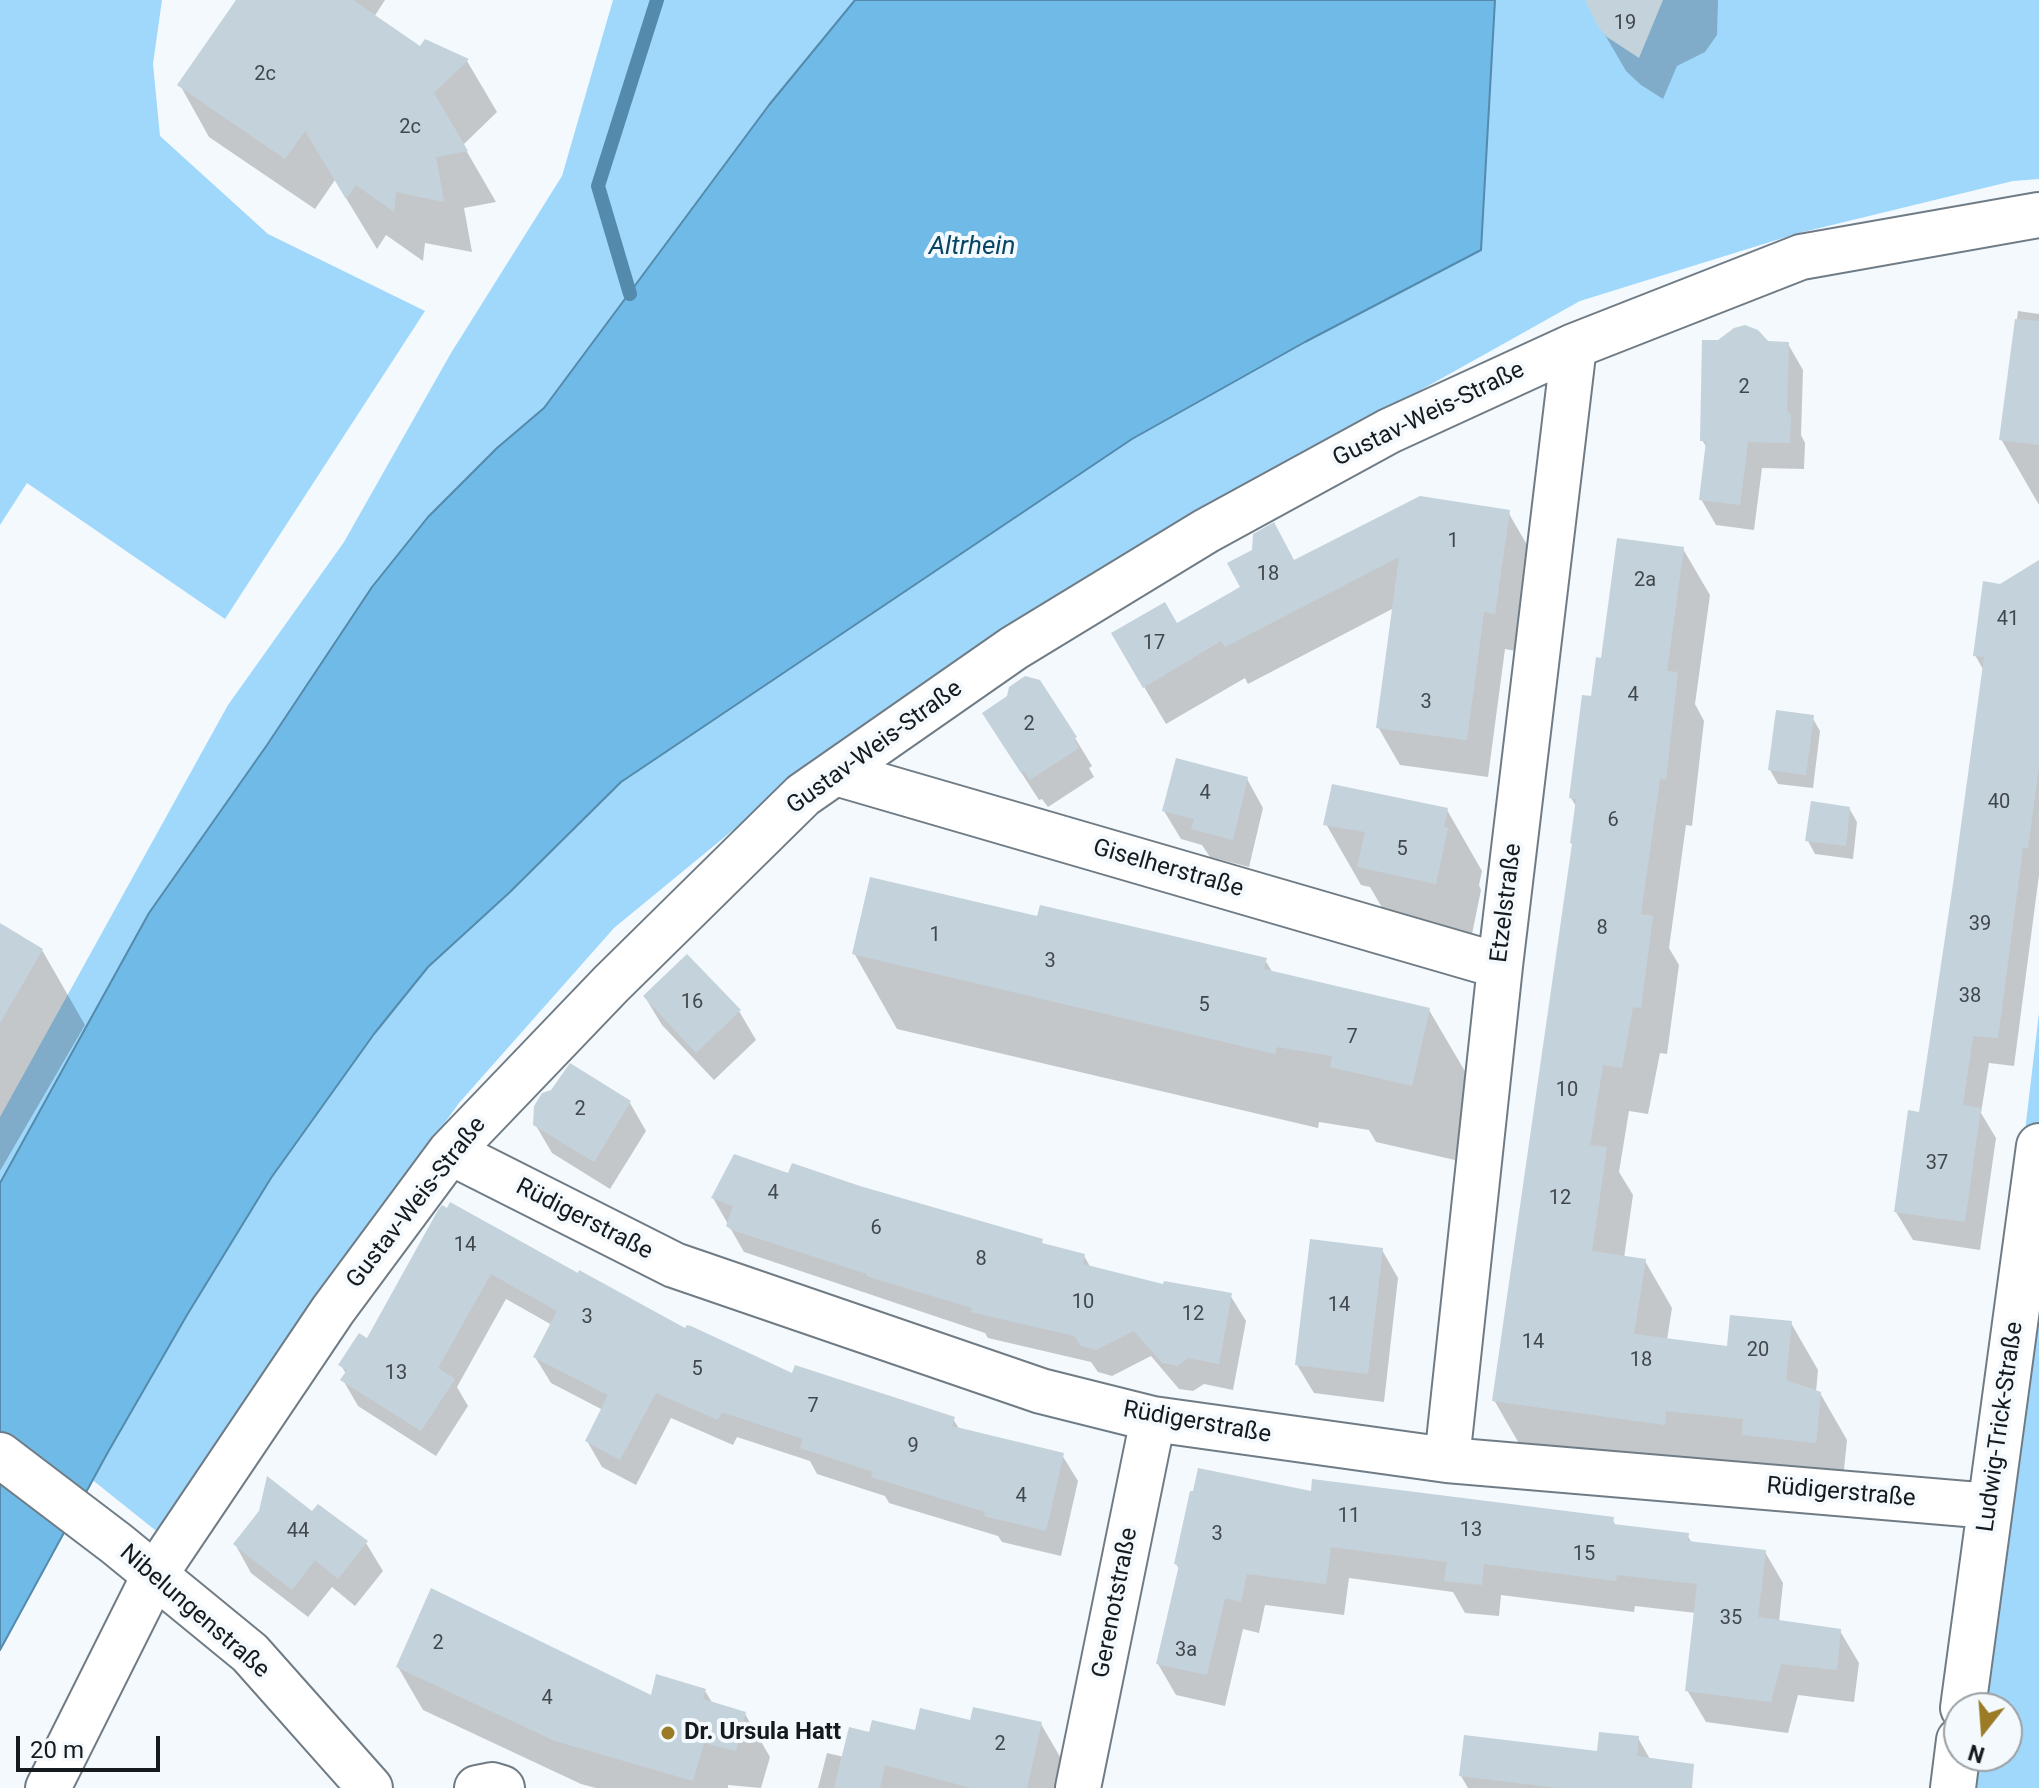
<!DOCTYPE html>
<html>
<head>
<meta charset="utf-8">
<style>
  body { margin:0 }
  #map { position:relative; width:2039px; height:1788px; overflow:hidden; background:#f4f9fd; font-family:Roboto,sans-serif }
  canvas { display:block }
  .north { position:absolute; left:1943px; top:1692px; width:80px; height:80px; box-sizing:border-box; background:#f4f9fd; border:2px solid #9ba0a4; border-radius:50%; rotate:197deg; font-size:22px; font-weight:700; line-height:32px; text-align:center; color:#151a1e }
  .north::after { content:''; display:block; margin:auto; width:28px; height:36px; background:#9b7b25; clip-path:polygon(50% 0,100% 100%,50% 72%,0 100%) }
  .scale { position:absolute; left:16px; top:1736px; width:144px; height:36px; box-sizing:border-box; border:4px solid #151a1e; border-top:0; padding-left:10px; font-size:24px; line-height:28px; white-space:nowrap; color:#151a1e; -webkit-text-stroke:6px #f4f9fd; paint-order:stroke }
</style>
</head>
<body>
<div id="map">
<canvas width="2039" height="1788"></canvas>
<div class="north">N</div>
<div class="scale">20 m</div>
</div>
<script>
const g = document.querySelector('canvas').getContext('2d');
g.lineJoin = 'round';
function fillPath(path, color) { g.fillStyle = color; g.fill(path, 'evenodd'); }
const shape = rows => new Path2D(rows.map(r => 'M' + r).join(''));
function trace(path, color, width, dash) { g.strokeStyle = color; g.lineWidth = width; g.lineCap = dash ? 'butt' : 'round'; g.setLineDash(dash || []); g.stroke(path); }
function drawText(font, color, halo, rows, align = 'center') {
  g.font = font + ' Roboto,sans-serif'; g.lineWidth = 8; g.setLineDash([]); g.textBaseline = 'middle'; g.strokeStyle = halo; g.fillStyle = color; for (const [text, x, y, turn = 0] of rows) {
    g.save(); g.translate(x, y); g.rotate((+turn || 0) * Math.PI / 180); g.textAlign = isNaN(turn) ? turn : align; if (halo) g.strokeText(text, 0, 0); g.fillText(text, 0, 0); g.restore();
  }
}
const green = shape([
  [0,0,162,0,153,64,160,136,268,234,425,311,225,619,27,483,0,525],
  [613,0,2039,0,2039,179,2013,181,1799,233,1580,301,1208,509,828,752,614,928,459,1103,319,1299,180,1550,0,1406,0,1117,228,705,344,542,451,353,562,176],
  [2039,1013,2039,1788,1945,1788,2005,1299],
  [1959,1708,2007,1708,2007,1756,1959,1756]
]);
const water = shape([
  [855,0,1495,0,1481,250,1305,342,1132,439,621,782,510,892,428,967,374,1034,271,1178,187,1315,108,1452,0,1650,0,1183,149,913,267,745,372,587,428,517,497,448,544,408,769,105,855,0]
]);
const shadow = shape([
  [241,0,385,0,374,17,420,49,425,42,467,61,497,112,463,145,496,202,464,208,472,252,425,243,423,261,386,235,377,249,335,180,315,209,209,137,180,85],
  [1594,0,1718,0,1717,35,1705,52,1677,66,1663,99,1641,85,1626,71,1601,28],
  [2018,311,2039,314,2039,505,2001,439],
  [1767,343,1788,344,1803,370,1801,435,1805,443,1804,469,1762,468,1754,530,1716,525,1701,499,1707,448,1702,440],
  [1508,512,1530,550,1516,651,1505,649,1488,777,1400,765,1378,727,1394,608,1248,684,1245,678,1166,724,1113,634,1177,626,1295,562],
  [1683,549,1710,595,1695,704,1704,721,1692,826,1686,825,1669,948,1679,965,1667,1054,1660,1053,1648,1114,1629,1111,1619,1172,1633,1195,1624,1258,1645,1261,1672,1308,1667,1340,1729,1348,1791,1323,1818,1370,1816,1392,1820,1393,1847,1440,1842,1489,1771,1481,1761,1464,1693,1457,1691,1471,1521,1447,1494,1400,1574,846,1577,808,1571,798,1593,699,1602,660],
  [2039,580,2039,875,2014,1066,1989,1063,1981,1113,1996,1138,1980,1250,1913,1240,1896,1212,1921,1114,1984,671,1975,655,2000,586],
  [1812,717,1820,731,1813,788,1778,784,1770,770],
  [1075,738,1092,766,1089,768,1094,777,1048,807,1042,799,1039,800,1001,741],
  [1247,779,1263,808,1249,867,1210,857,1202,845,1181,839,1164,811],
  [1849,808,1857,822,1853,859,1815,854,1808,841],
  [1447,810,1482,871,1479,885,1481,890,1470,944,1394,928,1370,887,1361,885,1326,824],
  [1038,918,1265,960,1273,973,1429,1010,1473,1085,1455,1160,1376,1142,1369,1130,1319,1122,1318,1128,897,1029,854,953],
  [0,926,42,950,85,1025,0,1171],
  [645,997,739,1011,756,1040,714,1080,662,1025],
  [630,1103,646,1131,610,1189,552,1153,535,1124],
  [790,1176,859,1188,1041,1241,1044,1245,1084,1256,1091,1268,1165,1286,1230,1295,1246,1321,1233,1390,1204,1384,1193,1391,1179,1389,1151,1356,1112,1376,1098,1372,1091,1362,988,1338,985,1333,744,1252,713,1198],
  [440,1211,578,1276,686,1331,794,1375,953,1419,960,1430,1062,1455,1078,1481,1061,1556,1002,1542,998,1536,889,1503,885,1496,817,1474,810,1461,737,1437,733,1445,671,1418,636,1485,602,1467,587,1441,603,1410,551,1383,535,1357,552,1325,506,1299,457,1387,468,1406,436,1456,358,1406,343,1380,346,1374,341,1365,368,1341],
  [1382,1250,1398,1278,1384,1402,1314,1393,1297,1365],
  [1313,1493,1612,1519,1616,1526,1687,1535,1692,1543,1765,1552,1783,1583,1779,1622,1840,1631,1859,1663,1854,1702,1798,1695,1788,1733,1706,1722,1687,1690,1696,1613,1635,1606,1634,1612,1501,1595,1499,1616,1465,1613,1453,1592,1349,1578,1344,1615,1265,1605,1259,1633,1243,1629,1225,1706,1176,1695,1158,1664,1180,1570,1176,1564],
  [312,1514,366,1543,383,1571,355,1606,332,1587,308,1617,251,1573,235,1544],
  [398,1667,652,1698,705,1691,713,1704,745,1714,770,1757,761,1788,728,1785,728,1788,596,1788,581,1784,423,1710],
  [971,1723,1041,1724,1070,1774,1066,1788,818,1788,827,1753,844,1757,870,1734,916,1733],
  [1638,1738,1663,1782,1663,1788,1468,1788,1461,1776,1599,1753]
]);
const stream = shape([
  [630,294,598,186,657,0]
]);
const building = shape([
  [236,0,353,0,420,46,425,39,469,59,434,93,468,151,436,157,444,202,396,192,394,212,356,185,346,199,305,131,285,159,177,85],
  [1585,0,1663,0,1639,58,1607,37,1599,28],
  [2015,319,2039,321,2039,445,1999,440],
  [1745,325,1758,330,1768,341,1789,342,1787,411,1791,414,1790,443,1748,442,1740,505,1699,500,1706,441,1700,441,1702,340,1718,340,1734,328],
  [1420,496,1510,510,1495,614,1484,612,1467,740,1376,728,1399,557,1225,647,1221,641,1143,688,1111,633,1165,602,1177,623,1240,587,1227,563,1252,550,1253,534,1274,522,1294,560],
  [1617,538,1684,547,1667,671,1678,672,1666,780,1660,779,1641,914,1653,916,1641,1008,1633,1007,1622,1068,1603,1065,1590,1145,1607,1147,1592,1251,1646,1259,1634,1334,1727,1346,1730,1315,1792,1321,1786,1380,1821,1392,1816,1443,1742,1435,1743,1419,1666,1411,1665,1425,1492,1401,1572,844,1570,843,1576,799,1569,798,1582,695,1591,696,1596,657,1601,658],
  [2039,560,2039,766,2028,848,2023,848,1998,1038,1973,1036,1963,1105,1981,1108,1965,1222,1894,1212,1908,1110,1919,1112,1953,884,1984,657,1973,656,1983,581,2000,584],
  [1025,676,1040,680,1077,737,1074,739,1079,748,1030,780,1024,771,1021,773,982,713,1007,696,1009,687],
  [1776,710,1814,715,1806,775,1768,770],
  [1176,758,1248,777,1233,840,1191,829,1194,819,1162,811],
  [1332,784,1448,808,1444,827,1448,828,1436,884,1357,867,1365,832,1323,825],
  [1811,801,1850,807,1846,846,1805,841],
  [870,877,1037,916,1040,905,1135,927,1267,958,1264,969,1430,1008,1412,1086,1330,1067,1332,1056,1277,1047,1275,1054,852,954],
  [0,923,43,949,0,1023],
  [687,954,741,1010,696,1053,643,996],
  [570,1063,631,1101,594,1162,533,1125,534,1106,542,1093,551,1090],
  [734,1154,788,1173,792,1163,860,1186,1043,1239,1042,1243,1085,1254,1083,1264,1163,1284,1164,1281,1232,1293,1219,1364,1188,1358,1178,1366,1162,1363,1134,1331,1096,1350,1081,1346,1074,1336,971,1312,972,1308,866,1276,867,1274,732,1230,726,1226,733,1206,711,1198],
  [450,1202,578,1273,579,1270,685,1328,687,1325,691,1326,792,1373,795,1365,955,1417,952,1426,1064,1453,1046,1531,984,1516,985,1512,871,1477,873,1472,800,1448,803,1439,722,1412,718,1420,656,1393,620,1460,585,1441,608,1395,533,1357,557,1311,491,1274,438,1368,455,1379,421,1431,340,1380,347,1370,338,1365,359,1333,367,1338,438,1210,442,1205,447,1208],
  [1310,1239,1383,1248,1368,1374,1295,1365],
  [1198,1468,1311,1491,1312,1479,1614,1517,1613,1524,1689,1533,1688,1541,1766,1550,1758,1617,1841,1629,1837,1670,1781,1664,1771,1702,1685,1691,1697,1584,1617,1575,1616,1581,1484,1564,1482,1585,1444,1581,1447,1562,1331,1547,1326,1584,1247,1574,1241,1602,1225,1598,1207,1675,1156,1664,1179,1565,1174,1564,1190,1491,1193,1491],
  [267,1476,312,1511,318,1504,368,1541,338,1579,315,1560,292,1590,233,1544,259,1511],
  [431,1588,651,1695,656,1674,706,1689,703,1699,746,1712,736,1751,704,1743,693,1781,555,1741,396,1667],
  [973,1707,1042,1722,1027,1788,971,1788,885,1765,880,1788,834,1788,849,1727,869,1732,872,1720,915,1730,920,1708,970,1720],
  [1599,1732,1639,1736,1637,1756,1694,1764,1692,1788,1558,1788,1459,1776,1464,1735,1597,1751]
]);
const minor = shape([
  [836,773,1500,966],
  [450,1152,674,1265,1041,1391,1153,1419,1447,1460,1990,1506],
  [0,1455,117,1544,250,1653,370,1788],
  [1447,1460,1500,966,1574,346],
  [1963,1708,2039,1146],
  [48,1788,154,1576,333,1310,450,1152,611,984,803,795,1014,648,1206,531,1389,431,1574,346,1801,257,2039,215],
  [477,1788,492,1785,502,1788],
  [1078,1788,1153,1419],
  [1953,1788,1959,1740]
]);
const markers = [
  [668,1733,8,"#9b7b25"]
];
const numberNames = [
  ["19",1625,24],
  ["2c",265,75],
  ["2c",410,128],
  ["2",1744,388],
  ["1",1453,542],
  ["18",1268,575],
  ["2a",1645,581],
  ["41",2008,620],
  ["17",1154,644],
  ["4",1633,696],
  ["3",1426,703],
  ["2",1029,725],
  ["4",1205,794],
  ["40",1999,803],
  ["6",1613,821],
  ["5",1402,850],
  ["39",1980,925],
  ["8",1602,929],
  ["1",935,936],
  ["3",1050,962],
  ["38",1970,997],
  ["16",692,1003],
  ["5",1204,1006],
  ["7",1352,1038],
  ["10",1567,1091],
  ["2",580,1110],
  ["37",1937,1164],
  ["4",773,1194],
  ["12",1560,1199],
  ["6",876,1229],
  ["14",465,1246],
  ["8",981,1260],
  ["10",1083,1303],
  ["14",1339,1306],
  ["12",1193,1315],
  ["3",587,1318],
  ["14",1533,1343],
  ["20",1758,1351],
  ["18",1641,1361],
  ["5",697,1370],
  ["13",396,1374],
  ["7",813,1407],
  ["9",913,1447],
  ["4",1021,1497],
  ["11",1349,1517],
  ["13",1471,1531],
  ["44",298,1532],
  ["3",1217,1535],
  ["15",1584,1555],
  ["35",1731,1619],
  ["2",438,1644],
  ["3a",1186,1651],
  ["4",547,1699],
  ["2",1000,1745]
];
const streetNames = [
  ["Gustav-Weis-Straße",1429,415,-26],
  ["Gustav-Weis-Straße",875,748,-36],
  ["Giselherstraße",1168,869,16],
  ["Etzelstraße",1507,903,-83],
  ["Gustav-Weis-Straße",417,1203,-52],
  ["Rüdigerstraße",584,1220,27],
  ["Rüdigerstraße",1197,1423,10],
  ["Ludwig-Trick-Straße",2001,1427,-82],
  ["Rüdigerstraße",1841,1493,5],
  ["Gerenotstraße",1116,1603,-79],
  ["Nibelungenstraße",194,1612,41]
];
const poiNames = [
  ["Dr. Ursula Hatt",684,1733]
];
const waterNames = [
  ["Altrhein",972,247]
];
fillPath(green, '#a0d8fc');
fillPath(water, '#6fbae7');
trace(water, '#548aab', 2);
fillPath(shadow, '#0003');
trace(stream, '#548aab', 14);
fillPath(building, '#c4d2db');
trace(minor, '#707c85', 48);
trace(minor, '#fff', 44);
for (const [x, y, r, color] of markers) { const dot = new Path2D(); dot.arc(x, y, r, 0, 2 * Math.PI); g.fillStyle = color; g.fill(dot); trace(dot, '#f4f9fd', 3); }
drawText('20px', '#41484d', null, numberNames);
drawText('24px', '#151a1e', '#f4f9fd', streetNames);
drawText('bold 24px', '#151a1e', '#f4f9fd', poiNames, 'left');
drawText('italic 26px', '#064563', '#f4f9fd', waterNames);
</script>
</body>
</html>
